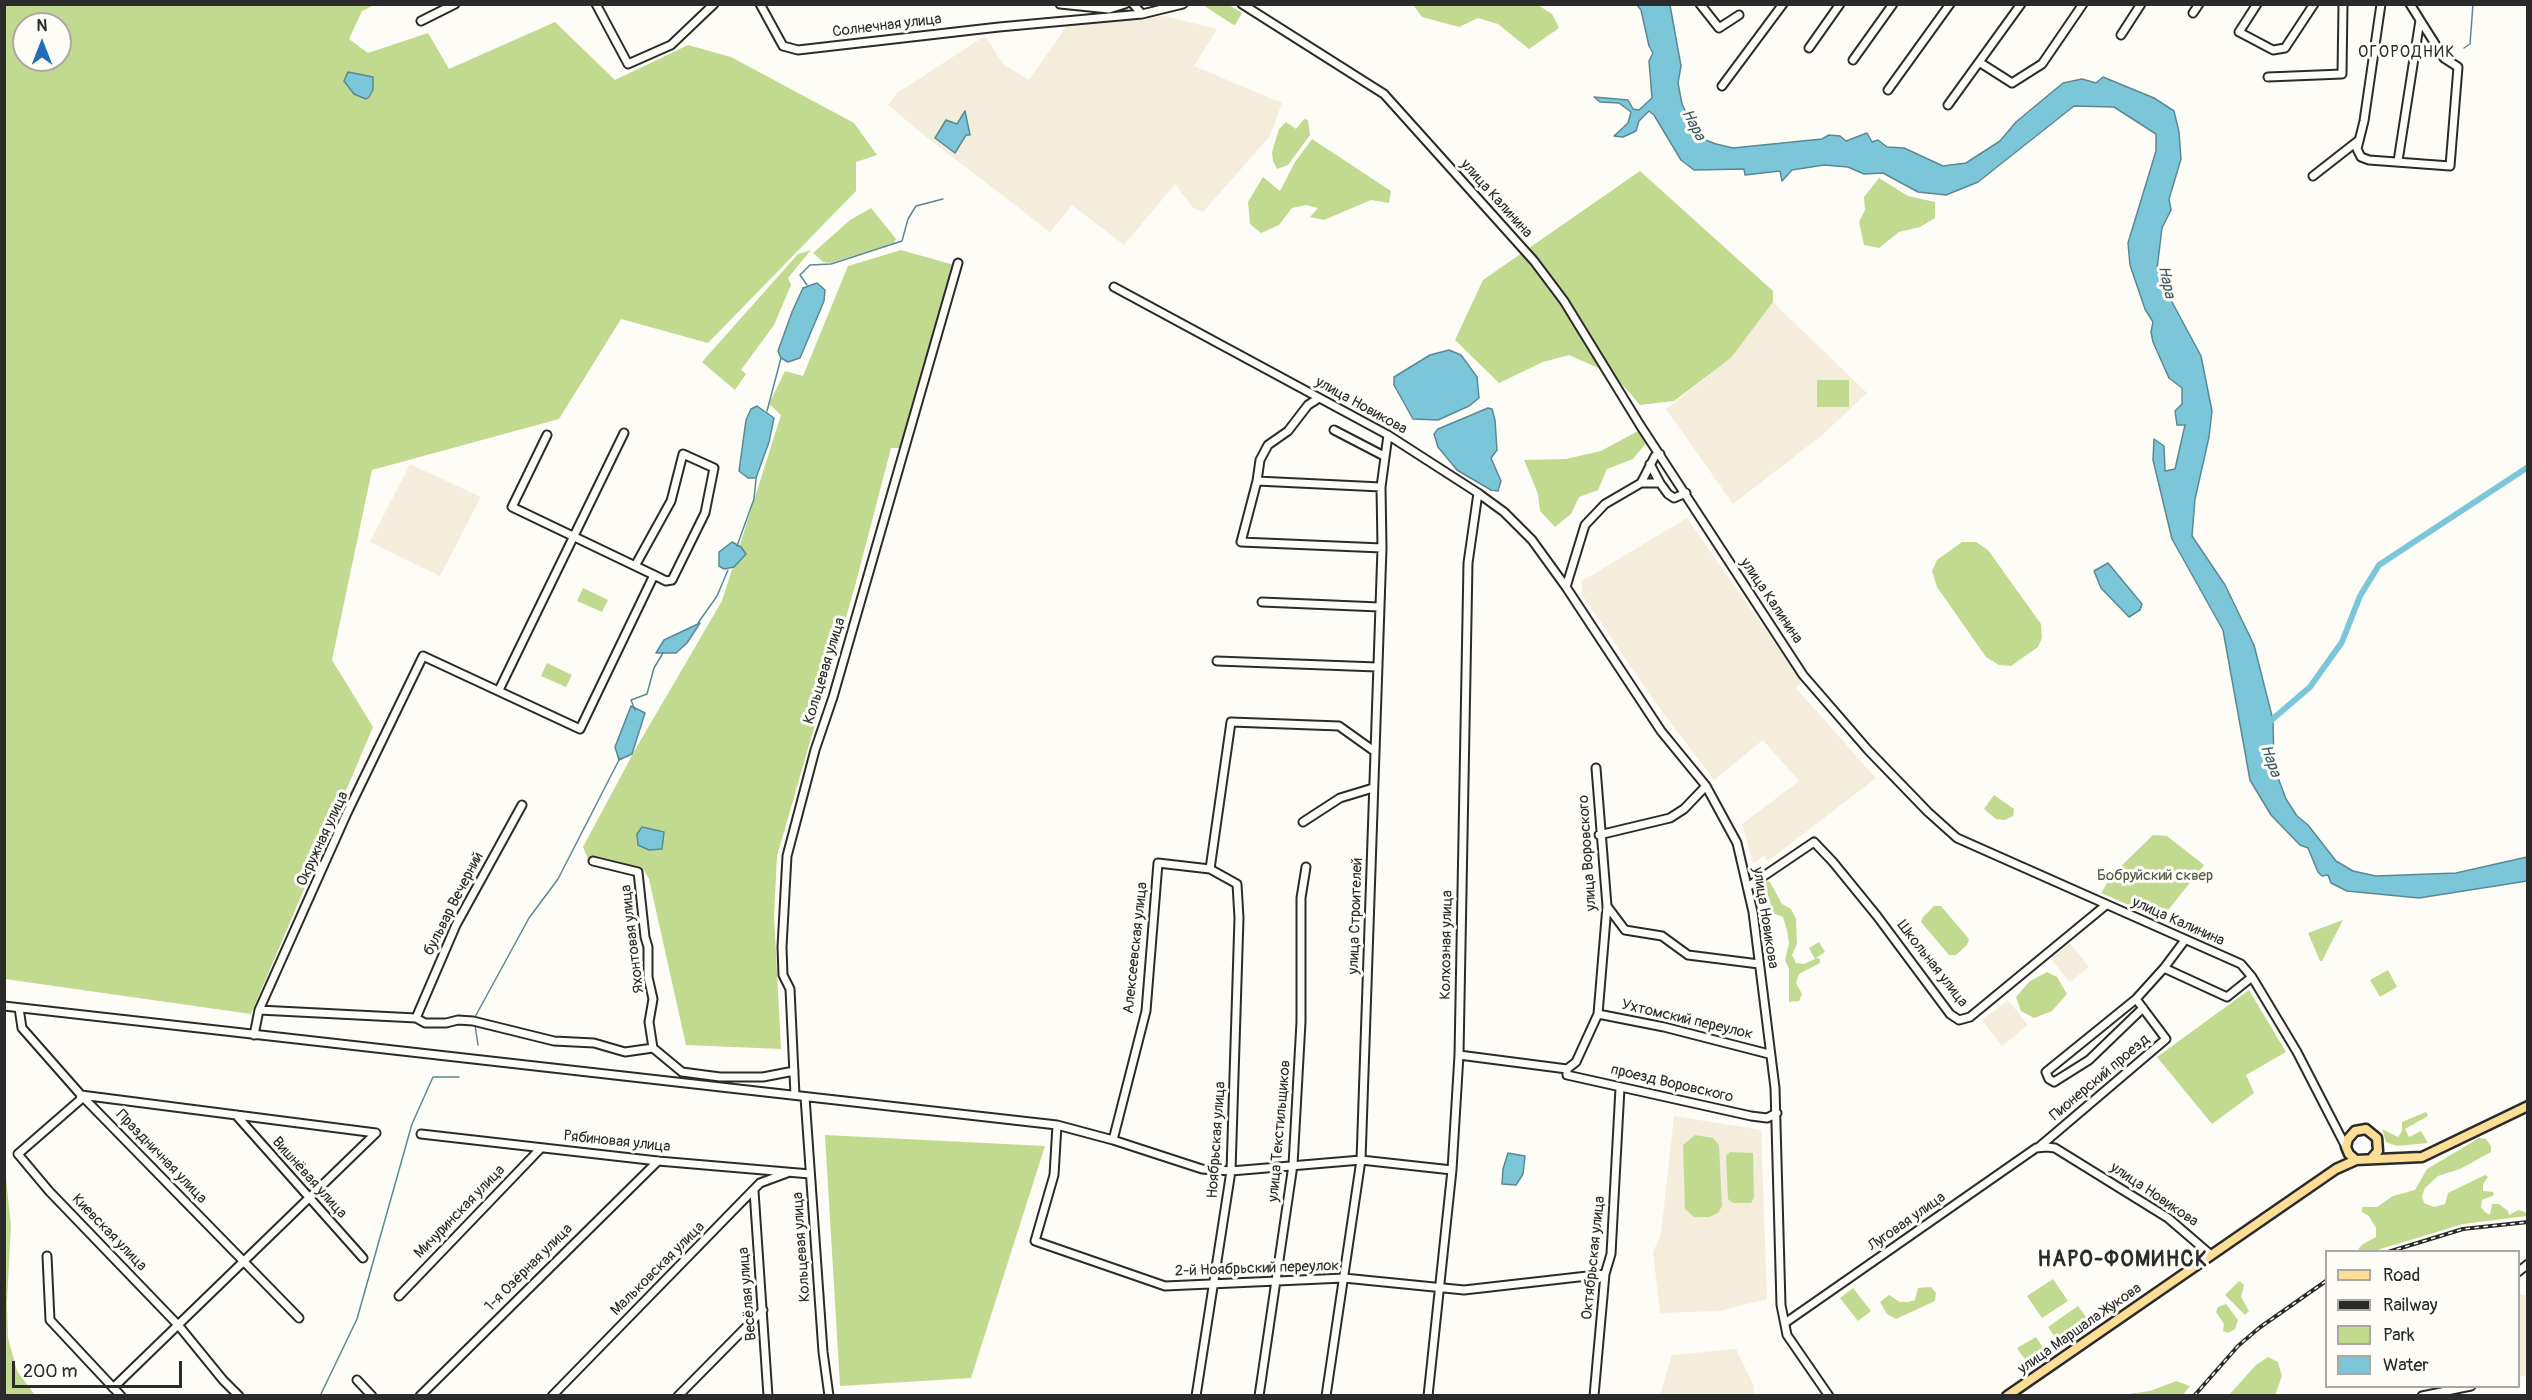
<!DOCTYPE html>
<meta charset="utf-8">
<style>
body{margin:0}
#map{position:relative;width:2532px;height:1400px;overflow:hidden;background:#fdfcf7;font-family:Pangolin,sans-serif}
canvas{display:block}
.frame{position:absolute;inset:0;border:6px solid #2b2b2b;pointer-events:none}
.legend{position:absolute;left:2325px;top:1250px;width:195px;height:138px;box-sizing:border-box;background:#fdfcf7;border:2px solid #a9a8a5;margin:0;padding:8px 10px;list-style:none;font-size:18px;color:#2b2b2b}
.legend li{display:flex;align-items:center;gap:12px;height:30px}
.legend b{width:30px;border:2px solid #a9a8a5}
.north{position:absolute;left:12px;top:12px;width:60px;height:60px;box-sizing:border-box;background:#fdfcf7;border:2px solid #a9a8a5;border-radius:50%;rotate:0deg;font-size:16px;font-weight:700;line-height:24px;text-align:center;color:#2b2b2b}
.north::after{content:'';display:block;margin:auto;width:21px;height:27px;background:#1f6fb2;clip-path:polygon(50% 0,100% 100%,50% 72%,0 100%)}
.scale{position:absolute;left:12px;top:1361px;width:170px;height:27px;box-sizing:border-box;border:3px solid #2b2b2b;border-top:0;padding-left:8px;font-size:18px;line-height:21px;white-space:nowrap;color:#2b2b2b;-webkit-text-stroke:4px #fdfcf7;paint-order:stroke}
</style>
<div id="map">
<canvas width="2532" height="1400"></canvas>
<div class="frame"></div>
<ul class="legend">
<li><b style="height:8px;background:#fdde96"></b>Road</li>
<li><b style="height:8px;background:#2b2b2b"></b>Railway</li>
<li><b style="height:16px;background:#c2da90"></b>Park</li>
<li><b style="height:16px;background:#7bc7d9"></b>Water</li>
</ul>
<div class="north">N</div>
<div class="scale">200 m</div>
</div>
<script>
const ctx = document.querySelector('canvas').getContext('2d');
ctx.lineJoin = 'round';
function fill(path, color) { ctx.fillStyle = color; ctx.fill(path, 'evenodd'); }
const poly = rows => new Path2D(rows.map(r => 'M' + r).join(''));
function strokePath(path, color, width, dash) { ctx.strokeStyle = color; ctx.lineWidth = width; ctx.lineCap = dash ? 'butt' : 'round'; ctx.setLineDash(dash || []); ctx.stroke(path); }
function label(font, color, halo, rows, align = 'center') {
  ctx.font = font + ' Pangolin,sans-serif'; ctx.lineWidth = 6; ctx.setLineDash([]); ctx.textBaseline = 'middle'; ctx.strokeStyle = halo; ctx.fillStyle = color; for (const [text, x, y, turn = 0] of rows) {
    ctx.save(); ctx.translate(x, y); ctx.rotate((+turn || 0) * Math.PI / 180); ctx.textAlign = isNaN(turn) ? turn : align; if (halo) ctx.strokeText(text, 0, 0); ctx.fillText(text, 0, 0); ctx.restore();
  }
}
fill(poly([
 [1165,16,1217,29,1194,66,1282,103,1270,136,1203,212,1193,208,1175,184,1124,245,1072,205,1050,232,920,132,888,105,897,93,985,36,1003,64,1029,80,1068,24],
 [1773,302,1867,393,1821,436,1733,504,1666,409,1731,358],
 [410,464,481,497,440,576,370,542],
 [1687,518,1802,682,1796,688,1876,778,1768,861,1764,856,1753,863,1742,824,1799,781,1763,740,1714,780,1655,702,1582,595,1582,581],
 [2070,943,2089,967,2070,982,2051,959],
 [2008,1000,2028,1025,2002,1046,1982,1020],
 [1674,1116,1761,1130,1767,1299,1719,1311,1660,1313,1653,1252,1661,1234],
 [2519,1295,2527,1295,2527,1375,2519,1377],
 [1736,1349,1753,1384,1754,1395,1660,1395,1672,1355]
]), '#f5eddb');
fill(poly([
 [5,5,374,5,362,11,349,39,368,53,428,33,449,69,555,22,615,80,688,45,731,57,854,123,877,155,856,162,856,191,708,343,621,319,559,419,372,470,332,660,373,727,251,1014,5,979],
 [24,24,60,24,60,60,24,60],
 [1203,5,1229,5,1242,13,1235,25,1232,24],
 [1409,5,1538,5,1552,14,1559,28,1529,49,1498,24,1478,18,1459,27,1422,17,1414,6],
 [1304,119,1308,120,1310,135,1288,165,1277,169,1273,161,1272,152,1279,129,1286,122,1296,129],
 [1312,139,1391,191,1389,203,1371,200,1324,220,1310,217,1318,208,1306,205,1292,208,1279,225,1261,233,1250,224,1248,202,1263,177,1280,191,1295,162],
 [1640,171,1773,291,1773,302,1731,358,1674,401,1640,405,1614,375,1569,355,1543,362,1499,383,1455,340,1483,280],
 [1879,178,1908,196,1935,202,1935,218,1920,227,1899,232,1879,248,1864,245,1859,222,1865,210,1864,197],
 [871,208,896,239,894,243,830,263,823,262,813,253,850,220],
 [811,250,788,278,791,285,774,325,741,370,746,374,735,390,702,362,798,254],
 [901,250,954,265,903,448,891,448,855,586,777,856,774,915,781,1049,686,1045,649,879,643,869,588,859,583,847,635,750,722,601,781,415,769,404,785,371,803,376,848,266],
 [1817,380,1849,380,1849,407,1817,407],
 [1638,431,1647,442,1633,459,1607,469,1598,490,1579,497,1571,514,1555,527,1540,511,1538,494,1524,460,1566,459,1601,451],
 [1962,542,1976,542,1988,550,2041,624,2042,638,2038,647,2011,666,1999,665,1986,657,1937,587,1932,571,1937,560],
 [583,588,608,600,602,612,577,601],
 [547,663,572,675,566,687,541,676],
 [1994,795,2014,809,2013,816,2005,820,1996,819,1984,809],
 [2153,835,2167,836,2204,865,2161,919,2101,893,2112,875],
 [1766,881,1770,882,1782,904,1791,909,1796,919,1797,944,1792,955,1796,963,1804,964,1815,959,1809,948,1819,942,1825,952,1816,958,1820,959,1820,963,1799,974,1796,983,1802,994,1799,1001,1789,1002,1789,969,1785,960,1789,943,1787,930,1783,917,1773,913,1765,885],
 [1934,906,1941,906,1969,939,1967,945,1956,955,1949,955,1921,922,1923,917],
 [2343,920,2322,961,2320,961,2308,933],
 [2388,970,2397,987,2380,997,2370,980],
 [2047,972,2057,977,2067,994,2052,1011,2034,1018,2021,1011,2016,997,2030,981],
 [2249,990,2286,1052,2246,1075,2254,1093,2212,1124,2157,1057],
 [2426,1112,2428,1116,2405,1129,2409,1137,2421,1131,2428,1143,2397,1146,2386,1142,2382,1129,2398,1137,2402,1131,2402,1122],
 [825,1135,1045,1146,971,1378,840,1386],
 [1695,1135,1713,1138,1719,1145,1722,1206,1718,1213,1709,1217,1694,1217,1685,1209,1683,1145],
 [2479,1138,2486,1139,2491,1146,2491,1152,2460,1169,2438,1176,2425,1188,2422,1196,2424,1203,2434,1207,2445,1204,2448,1193,2485,1175,2488,1177,2483,1184,2483,1191,2493,1192,2494,1195,2482,1200,2481,1207,2485,1212,2490,1215,2492,1204,2499,1204,2508,1211,2509,1215,2518,1210,2525,1212,2527,1216,2463,1224,2374,1251,2360,1251,2358,1249,2363,1244,2376,1237,2376,1228,2369,1216,2362,1212,2362,1207,2377,1207,2393,1196,2415,1190,2427,1169],
 [1730,1152,1753,1153,1754,1198,1751,1203,1733,1203,1728,1199,1726,1156],
 [4,1159,11,1226,7,1302,8,1338,17,1371,35,1395,5,1395],
 [2053,1279,2068,1301,2042,1318,2027,1296],
 [2239,1281,2244,1285,2241,1297,2249,1311,2245,1315,2225,1295],
 [1931,1287,1936,1293,1935,1301,1896,1319,1887,1314,1880,1302,1889,1295,1900,1302,1908,1302,1915,1300,1918,1288],
 [1853,1288,1871,1311,1858,1321,1840,1298],
 [2226,1304,2238,1320,2235,1329,2228,1333,2223,1331,2224,1324,2216,1312,2218,1307],
 [2078,1306,2089,1321,2058,1342,2048,1327],
 [2036,1337,2046,1352,2032,1362,2029,1358,2026,1361,2017,1348],
 [2268,1357,2278,1362,2282,1376,2275,1395,2229,1395,2256,1365],
 [2176,1381,2190,1386,2183,1395,2121,1395,2150,1391]
]), '#c2da90');
const water = poly([
 [1670,5,1681,66,1678,83,1682,104,1698,137,1716,144,1733,148,1822,139,1829,135,1840,136,1846,141,1867,133,1872,142,1878,140,1887,147,1904,148,1943,166,1966,163,2000,141,2016,122,2063,83,2082,79,2096,83,2103,77,2154,98,2174,111,2179,132,2181,159,2169,199,2171,210,2162,228,2157,269,2164,287,2201,356,2212,411,2209,437,2195,499,2192,536,2225,585,2254,645,2273,720,2274,767,2286,799,2297,816,2308,825,2336,861,2353,871,2376,876,2456,873,2527,857,2527,881,2419,898,2347,891,2331,883,2328,875,2322,876,2318,872,2308,848,2300,845,2271,815,2250,780,2223,630,2172,539,2153,460,2154,439,2164,446,2165,471,2175,469,2185,425,2177,425,2175,411,2182,404,2182,388,2169,378,2153,342,2151,332,2153,322,2145,309,2130,265,2128,243,2156,151,2156,134,2114,107,2074,106,1978,182,1946,195,1918,192,1883,173,1864,174,1848,167,1824,165,1792,170,1782,181,1780,171,1745,175,1744,169,1694,170,1681,160,1654,115,1649,111,1639,121,1636,131,1623,137,1614,136,1628,123,1631,112,1619,103,1600,102,1594,97,1628,100,1633,109,1639,110,1652,98,1649,61,1653,53,1649,46,1641,10,1637,5,1670,5],
 [348,72,373,77,373,90,369,97,366,99,354,94,344,81,348,72],
 [965,111,970,135,966,135,955,153,935,138,946,120,957,124,965,111],
 [817,283,825,290,824,301,800,358,788,362,781,358,778,351,792,312,803,288,817,283],
 [1449,350,1461,355,1477,377,1479,398,1469,406,1438,420,1413,419,1394,385,1394,377,1430,355,1449,350],
 [757,406,774,418,769,442,756,478,748,478,739,471,746,420,751,409,757,406],
 [1488,408,1492,409,1495,420,1497,450,1491,458,1501,481,1498,491,1491,490,1457,470,1438,447,1434,434,1438,429,1488,408],
 [732,542,741,547,746,554,734,567,724,569,719,566,719,552,732,542],
 [2108,563,2142,604,2140,610,2129,617,2101,588,2094,571,2108,563],
 [700,623,687,643,676,653,656,653,664,640,700,623],
 [631,706,645,713,632,754,619,760,615,747,631,706],
 [642,827,664,832,662,849,649,850,638,845,637,834,642,827],
 [1508,1153,1525,1156,1523,1174,1516,1185,1502,1184,1503,1169,1508,1153]
]);
fill(water, '#7bc7d9');
strokePath(water, '#5b8993', 1.5);
strokePath(poly([
 [2456,4,2462,4],
 [2464,48,2470,44,2473,4],
 [807,285,800,275,810,265,831,264,902,241,908,219,916,206,943,199],
 [767,411,781,358],
 [737,546,754,499,756,479],
 [698,623,717,596,728,570],
 [635,710,631,700,647,694,654,668,663,653],
 [475,1017,529,918,558,879,620,758],
 [475,1025,478,1045],
 [320,1396,357,1319,412,1124,433,1077,459,1077]
]), '#5b8993', 1.5);
strokePath(poly([
 [2268,723,2310,687,2342,642,2360,596,2379,565,2528,467]
]), '#7bc7d9', 6);
const minor = poly([
 [596,4,628,64,671,45,714,4],
 [760,4,783,46,798,50,999,27,1142,14,1183,4],
 [1060,4,1109,9,1125,4],
 [1133,4,1142,14],
 [1242,4,1384,94,1534,261,1564,301,1640,425,1803,675,1868,750,1928,812,1957,838,2241,964,2252,977,2297,1052,2346,1147],
 [1700,4,1719,28,1739,15],
 [2257,4,2239,32,2273,50,2285,48,2314,4],
 [2381,4,2364,121,2357,149,2361,157,2369,160,2450,166,2458,67,2444,58,2420,20],
 [2193,13,2199,4],
 [421,21,455,4],
 [2121,35,2141,4],
 [1809,48,1840,4],
 [1853,60,1893,4],
 [1979,62,2012,83,2042,64,2083,4],
 [2268,77,2342,74,2343,4],
 [1722,86,1783,4],
 [1888,90,1950,4],
 [1948,105,2021,4],
 [2398,161,2420,20,2410,4],
 [2313,176,2359,140],
 [1114,287,1388,435,1478,493,1504,512,1532,540,1566,587],
 [1319,398,1308,405,1288,431,1268,445,1260,460,1257,481,1241,542,1382,548],
 [1334,430,1384,456],
 [1650,464,1660,483],
 [1257,481,1381,487],
 [1641,483,1655,456,1660,454],
 [1686,493,1674,498,1668,494,1660,483,1641,483,1605,504,1585,525,1566,587,1661,731,1706,786,1737,843,1753,912,1775,1088,1781,1305,1787,1335,1829,1396],
 [635,566,671,501,683,454,714,468,705,513,672,580,666,581,654,575],
 [1262,602,1379,607],
 [1217,661,1377,667],
 [499,690,624,433],
 [1303,822,1340,798,1373,788],
 [1599,835,1670,818,1684,809,1706,786],
 [593,861,638,872,645,937,648,947,648,977,653,999,649,1022,653,1048],
 [1210,869,1231,722,1339,726,1374,751],
 [1749,886,1814,842,1833,862,1877,916,1950,1014,1959,1020,1970,1017,2106,905],
 [1607,906,1625,930,1662,936,1688,955,1759,964],
 [2185,940,2164,968,2227,997,2252,977],
 [2136,999,2046,1072,2049,1079,2054,1082,2089,1060,2143,1008],
 [4,1006,1057,1125,1113,1140,1202,1169,1231,1171,1361,1160,1452,1170],
 [19,1008,22,1028,81,1095,299,1318],
 [259,1010,416,1018,425,1023,446,1023,458,1020,473,1021,554,1041,594,1043,625,1052,653,1048,682,1072,720,1077,763,1077,794,1071],
 [1598,1014,1664,1027,1769,1054],
 [416,1018,456,925,522,805],
 [254,1035,259,1010,347,813,423,656,580,729,654,575,512,507,547,435],
 [1459,1055,1567,1069,1576,1062,1598,1014,1607,906,1596,768],
 [1567,1069,1567,1075,1751,1116,1767,1118,1777,1113],
 [795,1095,790,989,783,975,782,947,787,856,815,750,833,697,958,263],
 [805,1097,823,1352,829,1396],
 [236,1115,363,1258],
 [1057,1125,1054,1175,1035,1241,1165,1286,1344,1278,1464,1290,1605,1274],
 [421,1134,658,1161,810,1174],
 [1113,1140,1146,1011,1158,863,1210,869,1237,884,1239,918,1231,1171,1196,1396],
 [2039,1147,2166,1039,2136,999,2164,968],
 [754,1191,768,1396],
 [47,1256,50,1320,121,1396],
 [2518,1272,2528,1264],
 [399,1296,541,1148],
 [1785,1323,2036,1148,2047,1147,2055,1148,2168,1218,2211,1255],
 [357,1380,372,1396],
 [113,1388,376,1133],
 [239,1396,223,1380,179,1326,49,1191,18,1154,80,1100,81,1095,376,1133],
 [420,1396,658,1161],
 [552,1396,760,1183,787,1173],
 [678,1396,763,1310],
 [1259,1396,1293,1165,1301,1022,1301,898,1306,867],
 [1326,1396,1361,1160,1382,548,1381,487,1388,435],
 [1428,1396,1452,1170,1459,1055,1468,563,1478,493],
 [1594,1396,1605,1274,1611,1254,1620,1088],
 [2422,1396,2471,1386]
]);
const major = poly([
 [2371,1159,2378,1151,2377,1138,2366,1129,2355,1131,2348,1139,2346,1147,2349,1154,2356,1160,2422,1157,2528,1106],
 [2007,1396,2336,1169,2356,1160]
]);
strokePath(minor, '#2b2b2b', 11);
strokePath(major, '#2b2b2b', 13);
strokePath(minor, '#fdfcf7', 7);
strokePath(major, '#fdde96', 8);
const rail = poly([
 [2388,1252,2463,1229,2528,1222],
 [2194,1396,2238,1346,2259,1328,2326,1281]
]);
strokePath(rail, '#2b2b2b', 4);
strokePath(rail, '#fdfcf7', 1.5, [4.5]);
label('15px', '#2b2b2b', '#fdfcf7', [
 ["Солнечная улица",887,26,-7],
 ["улица Калинина",1496,199,48],
 ["улица Новикова",1361,406,29],
 ["улица Калинина",1771,601,56],
 ["Кольцевая улица",825,671,-73],
 ["Окружная улица",323,839,-65],
 ["улица Воровского",1588,853,-94],
 ["бульвар Вечерний",454,904,-63],
 ["улица Строителей",1356,916,-88],
 ["улица Новикова",1765,918,81],
 ["улица Калинина",2178,922,24],
 ["Яхонтовая улица",633,939,-97],
 ["Колхозная улица",1447,945,-89],
 ["Алексеевская улица",1136,948,-84],
 ["Школьная улица",1932,964,52],
 ["Ухтомский переулок",1687,1020,13],
 ["Пионерский проезд",2100,1078,-40],
 ["проезд Воровского",1672,1084,13],
 ["улица Текстильщиков",1280,1131,-85],
 ["Ноябрьская улица",1217,1140,-86],
 ["Рябиновая улица",617,1142,6],
 ["Праздничная улица",161,1157,46],
 ["Вишнёвая улица",309,1178,48],
 ["улица Новикова",2154,1195,34],
 ["Мичуринская улица",460,1212,-46],
 ["Луговая улица",1907,1222,-35],
 ["Киевская улица",109,1233,46],
 ["Кольцевая улица",802,1247,-94],
 ["Октябрьская улица",1594,1258,-84],
 ["1-я Озёрная улица",529,1268,-45],
 ["Мальковская улица",658,1269,-45],
 ["2-й Ноябрьский переулок",1257,1269,-2],
 ["Весёлая улица",748,1294,-95],
 ["улица Маршала Жукова",2080,1329,-35]
]);
label('15px', '#515744', '#fdfcf7', [
 ["Бобруйский сквер",2155,876]
]);
ctx.letterSpacing = '1.5px';
label('16px', '#2b2b2b', '#fdfcf7', [
 ["ОГОРОДНИК",2407,53]
]);
ctx.letterSpacing = '0px';
label('italic 16px', '#435a5f', '#fdfcf7', [
 ["Нара",1693,125,62],
 ["Нара",2166,282,78],
 ["Нара",2270,761,70]
]);
ctx.letterSpacing = '1.5px';
label('bold 21px', '#2b2b2b', '#fdfcf7', [
 ["НАРО-ФОМИНСК",2123,1261]
]);
ctx.letterSpacing = '0px';
</script>
